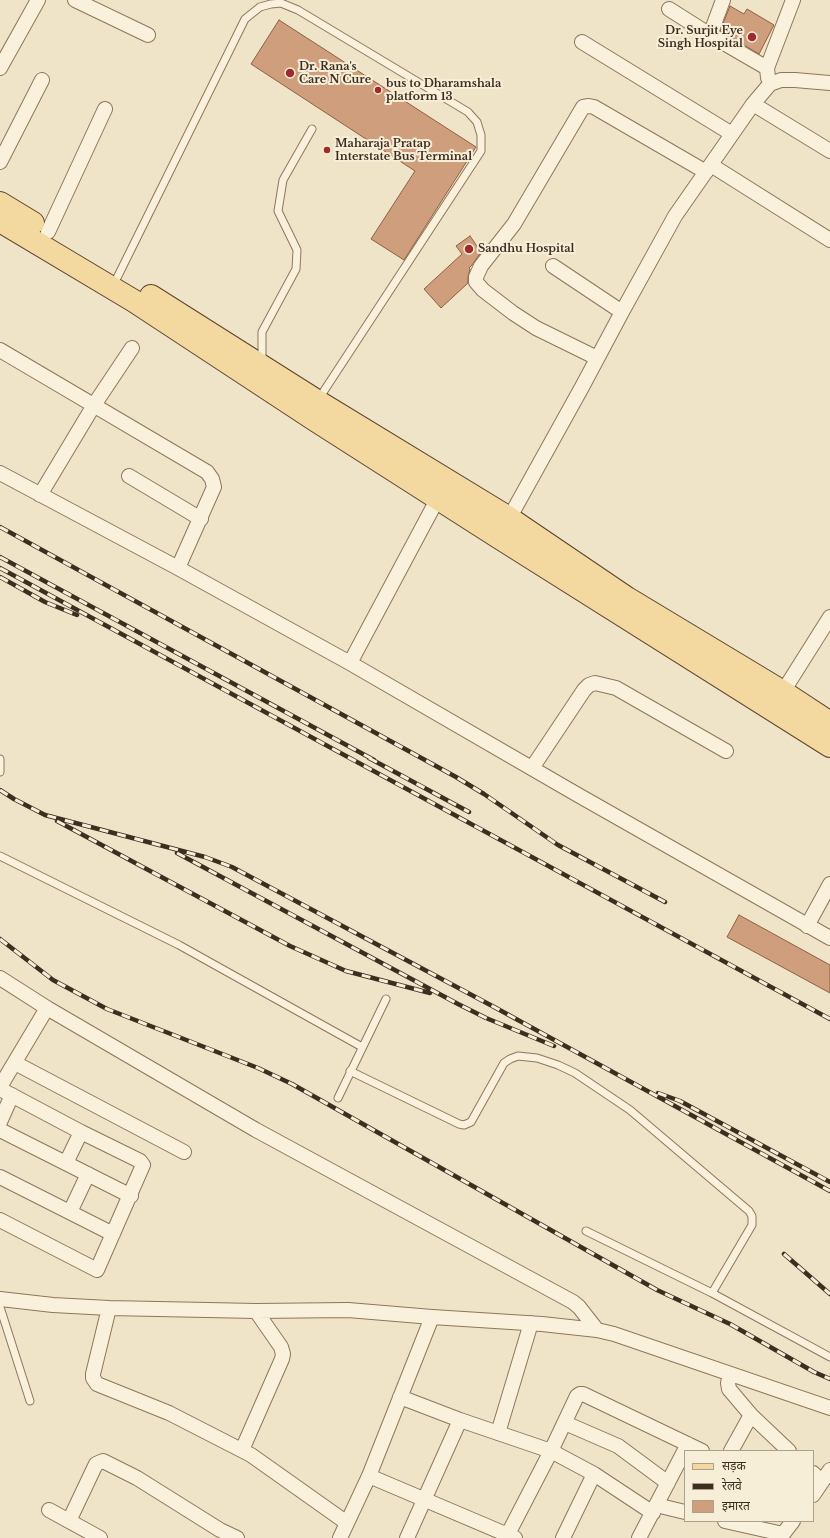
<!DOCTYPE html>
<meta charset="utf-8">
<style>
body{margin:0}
#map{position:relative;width:830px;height:1538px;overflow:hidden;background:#f0e4c8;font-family:"Libre Baskerville","Noto Sans Devanagari",serif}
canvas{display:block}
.legend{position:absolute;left:684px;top:1450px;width:130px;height:72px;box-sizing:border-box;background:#f7eed8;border:1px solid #ada18e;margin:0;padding:5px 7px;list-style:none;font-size:12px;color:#3d2e20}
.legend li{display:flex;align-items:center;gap:8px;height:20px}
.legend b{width:20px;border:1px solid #ada18e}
</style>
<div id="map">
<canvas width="830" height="1538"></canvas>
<ul class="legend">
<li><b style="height:5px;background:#f3d9a0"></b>सड़क</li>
<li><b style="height:5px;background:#3d2e20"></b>रेलवे</li>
<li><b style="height:11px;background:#cf9f7d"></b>इमारत</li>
</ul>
</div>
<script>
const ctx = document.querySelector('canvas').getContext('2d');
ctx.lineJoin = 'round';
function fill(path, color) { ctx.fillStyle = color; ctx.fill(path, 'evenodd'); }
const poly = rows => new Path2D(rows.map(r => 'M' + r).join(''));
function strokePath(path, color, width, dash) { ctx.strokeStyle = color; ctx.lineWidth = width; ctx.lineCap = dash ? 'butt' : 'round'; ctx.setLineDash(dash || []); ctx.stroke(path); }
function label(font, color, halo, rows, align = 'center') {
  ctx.font = font + ' "Libre Baskerville",serif'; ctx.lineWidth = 4; ctx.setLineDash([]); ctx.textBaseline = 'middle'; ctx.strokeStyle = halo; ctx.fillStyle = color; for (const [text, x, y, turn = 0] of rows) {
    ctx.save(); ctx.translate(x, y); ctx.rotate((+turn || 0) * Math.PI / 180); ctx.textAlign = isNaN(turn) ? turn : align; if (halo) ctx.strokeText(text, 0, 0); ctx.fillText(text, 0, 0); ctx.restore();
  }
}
const building = poly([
 [730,6,744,14,747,9,774,25,759,54,720,31,730,6],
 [279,20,476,147,404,260,371,239,415,171,251,64,279,20],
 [470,236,481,252,472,265,469,268,470,269,468,277,468,283,441,308,424,289,462,254,456,246,470,236],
 [739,915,830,965,830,993,727,937,739,915]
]);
fill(building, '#cf9f7d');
strokePath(building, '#8d5f41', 1);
const service = poly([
 [113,286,245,19,260,7,271,4,281,3,298,10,468,112,477,122,481,135,481,151,318,400],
 [262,362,262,332,296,269,297,250,278,211,283,180,312,129],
 [0,772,0,759],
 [0,856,179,945,362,1047],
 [350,1071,459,1124,464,1125,471,1122,504,1063,510,1059,518,1056,537,1058,558,1065,575,1073,630,1110,749,1211,752,1216,752,1225,712,1293],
 [338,1098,386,999],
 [586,1231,712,1293,830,1357],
 [0,1307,30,1401]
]);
const minor = poly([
 [75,0,148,35],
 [669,9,710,35,767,68],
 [710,35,723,0],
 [582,42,732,134],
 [0,68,38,0],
 [768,78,767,68,793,0],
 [753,104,830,151],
 [0,162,42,80],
 [711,165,830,240],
 [48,232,105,109],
 [553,266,622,312],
 [0,350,207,472,212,479,214,487,178,568],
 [597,358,536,328,513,313,483,290,476,282,476,277,481,266,514,224,583,107,589,106,594,107,706,172],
 [0,473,178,568,350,663,578,795,830,938],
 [129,476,201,519],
 [40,495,94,405,132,348],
 [506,524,582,387,622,312,675,216,753,104,770,84,781,80,795,80,830,83],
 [350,663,438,498],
 [779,698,830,617],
 [532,768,584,690,589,685,595,683,616,688,726,751],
 [807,926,830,884],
 [0,978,47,1008,0,1087],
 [47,1008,256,1130,573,1302,579,1307,597,1330],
 [15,1063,184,1152],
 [0,1089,81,1132,140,1161,143,1165,97,1270,0,1220],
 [0,1122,12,1095],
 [0,1130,131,1196],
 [66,1163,81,1132],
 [0,1177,113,1234],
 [70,1212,88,1174],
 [0,1299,53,1305,109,1308,256,1311,348,1310,432,1317,542,1324,597,1330,614,1334,830,1408],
 [109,1308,93,1374,93,1378,97,1384,169,1413,251,1455,347,1523],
 [730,1375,728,1383,729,1389,751,1415,789,1451],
 [400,1397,460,1420,551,1451,594,1474,653,1513],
 [565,1423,618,1446,668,1483],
 [498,1433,531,1323],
 [242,1450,282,1359,283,1354,281,1347,256,1311],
 [731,1451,751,1415],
 [813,1473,822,1482],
 [369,1476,515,1538],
 [813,1495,830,1470],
 [656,1505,685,1512],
 [49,1510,100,1538],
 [69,1521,96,1464,103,1461,137,1478,220,1530,237,1538],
 [725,1521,783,1534],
 [340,1538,369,1476,432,1317],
 [407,1538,460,1420],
 [506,1538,551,1451,577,1396,580,1394,583,1394,702,1451],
 [563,1538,594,1474],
 [639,1538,688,1444],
 [781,1538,783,1534,793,1521]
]);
const primary = poly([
 [0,203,33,223],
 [0,221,134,301,315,420,498,537,830,746],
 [151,296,317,401,509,518,627,598,783,692,830,723]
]);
strokePath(service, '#8d765c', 9);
strokePath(minor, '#8d765c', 16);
strokePath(primary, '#5b4430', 24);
strokePath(service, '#faf1dc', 7);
strokePath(minor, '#faf1dc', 14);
strokePath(primary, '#f3d9a0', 22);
const rail = poly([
 [0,527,456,777,484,794,558,845,665,902],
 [0,557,374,760],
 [0,568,830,1019],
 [0,577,45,602,77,615],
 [369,758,469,812],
 [0,790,14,799,45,815,205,857,232,867,496,1008,830,1191],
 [57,821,290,946,346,971,430,993],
 [177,853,458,1004,486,1018,554,1046],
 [0,939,53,980,107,1009,258,1068,292,1084,657,1290,730,1324,814,1372,830,1379],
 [658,1093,680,1101,830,1182],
 [784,1254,830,1294]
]);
strokePath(rail, '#3d2e20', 4.5);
strokePath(rail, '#f7eed8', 3, [9]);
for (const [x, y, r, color] of [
 [752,37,5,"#9e2a2b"],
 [290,73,5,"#9e2a2b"],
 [378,90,4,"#9e2a2b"],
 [327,150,4,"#9e2a2b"],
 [469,249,5,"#9e2a2b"]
]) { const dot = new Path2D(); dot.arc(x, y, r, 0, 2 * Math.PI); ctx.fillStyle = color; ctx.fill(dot); strokePath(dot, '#f7eed8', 1.5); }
label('bold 11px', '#3d2e20', '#f7eed8', [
 ["Dr. Surjit Eye",743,31,"right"],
 ["Singh Hospital",743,44,"right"],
 ["Dr. Rana's",299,67],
 ["Care N Cure",299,80],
 ["bus to Dharamshala",386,84],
 ["platform 13",386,97],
 ["Maharaja Pratap",335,144],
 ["Interstate Bus Terminal",335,157],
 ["Sandhu Hospital",478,249]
], 'left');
</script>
